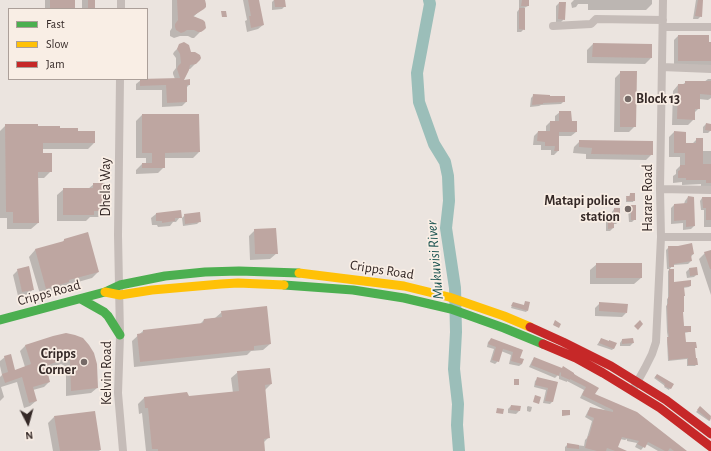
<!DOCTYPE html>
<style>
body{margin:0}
#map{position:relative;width:711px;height:451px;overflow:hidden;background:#ebe4df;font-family:"Alegreya Sans",sans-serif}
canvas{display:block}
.legend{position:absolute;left:8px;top:8px;width:140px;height:72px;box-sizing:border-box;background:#f9eee5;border:1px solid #ab9f99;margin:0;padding:5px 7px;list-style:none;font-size:12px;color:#352927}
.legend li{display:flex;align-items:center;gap:8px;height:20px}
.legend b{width:20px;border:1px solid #ab9f99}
.north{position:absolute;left:8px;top:403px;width:40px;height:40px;-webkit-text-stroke:3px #f9eee5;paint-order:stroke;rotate:174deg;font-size:11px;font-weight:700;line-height:16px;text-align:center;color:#352927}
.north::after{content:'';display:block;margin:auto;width:14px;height:18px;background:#352927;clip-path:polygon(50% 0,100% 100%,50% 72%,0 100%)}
</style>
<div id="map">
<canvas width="711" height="451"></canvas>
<ul class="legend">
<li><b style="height:5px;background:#4caf50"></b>Fast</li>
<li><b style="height:5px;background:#ffc107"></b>Slow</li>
<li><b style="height:5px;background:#c62828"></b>Jam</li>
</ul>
<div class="north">N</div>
</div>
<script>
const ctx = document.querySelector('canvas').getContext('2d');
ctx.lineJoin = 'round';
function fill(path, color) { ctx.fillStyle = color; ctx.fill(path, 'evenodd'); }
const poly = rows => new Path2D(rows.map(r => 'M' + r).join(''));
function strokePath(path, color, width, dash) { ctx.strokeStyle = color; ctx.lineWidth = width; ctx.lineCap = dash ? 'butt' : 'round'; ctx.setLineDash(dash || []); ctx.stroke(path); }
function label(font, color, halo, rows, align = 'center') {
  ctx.font = font + ' "Alegreya Sans",sans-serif'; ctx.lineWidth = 3.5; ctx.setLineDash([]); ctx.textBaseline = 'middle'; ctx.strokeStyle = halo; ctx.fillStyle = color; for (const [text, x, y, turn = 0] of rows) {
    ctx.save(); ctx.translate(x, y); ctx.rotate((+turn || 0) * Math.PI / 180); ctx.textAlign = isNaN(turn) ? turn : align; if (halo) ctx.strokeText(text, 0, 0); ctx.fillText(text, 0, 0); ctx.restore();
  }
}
fill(poly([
 [45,0,74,0,74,9,45,9],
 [82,0,94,0,94,9,82,9],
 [172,0,205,0,203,8,193,17,204,28,194,38,192,38,188,36,180,36,174,38,170,36,170,31,172,28],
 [243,0,258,0,263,25,258,29,247,32,245,21,247,20],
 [274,0,284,0,285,6,282,9,272,10,272,2],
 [519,0,528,0,528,6,524,8,524,29,521,32,517,32,517,12,520,8,519,8],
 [574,0,652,0,652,4,646,10,588,10,588,4,578,4,576,7,572,8,571,3],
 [696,0,702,0,701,16,698,19,693,19],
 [559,3,564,19,561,22,556,22,556,6],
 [678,36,708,43,711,43,711,65,674,65,674,40],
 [182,44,190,53,199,60,190,69,188,69,182,81,189,85,186,88,186,102,182,106,162,107,162,90,136,90,136,84,141,80,175,79,173,74,173,72,176,68,176,58,173,54,174,52],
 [593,44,651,58,645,64,587,63,587,50],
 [621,72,635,126,629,132,614,132,615,78],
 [708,79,711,79,711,98,708,100,699,99,699,108,694,113,694,119,688,125,672,125,673,91,678,85,682,85,686,82,704,82],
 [534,95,564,101,561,104,541,105,539,106,530,107,531,98],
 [560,112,571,122,576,132,571,136,558,136,558,151,554,155,551,155,551,150,541,150,541,145,533,145,534,136,538,132,546,132,546,126,550,122,555,122,555,116],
 [142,115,198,115,199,152,193,158,164,158,164,167,158,173,136,174,136,170,142,164,146,164,146,158,136,158,136,121],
 [706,124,711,125,711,130,708,133,703,133,703,127],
 [6,125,59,129,77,132,94,143,88,149,42,149,42,154,51,171,44,178,37,178,38,223,31,229,7,229,7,218,0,218,0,131],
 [674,132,685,144,692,144,697,139,702,151,711,151,711,188,701,188,701,184,682,185,682,182,673,183,673,176,676,174,676,170,680,166,680,157,669,157,669,137],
 [580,141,652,154,646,160,586,159,586,154,573,153,574,147],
 [94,184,104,211,98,217,90,217,86,221,57,221,57,195,64,189,88,189],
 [630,194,634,200,633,202,626,202,626,198,627,197,629,197],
 [688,197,694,226,691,229,683,230,683,223,671,224,671,208,674,205,684,204,685,201],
 [702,198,711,198,711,227,704,227,704,210,701,210,700,201],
 [631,206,635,219,632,222,629,222,628,209],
 [614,209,619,221,616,224,613,224,613,228,610,231,606,231,606,220,608,217,612,217,612,212],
 [156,214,180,217,176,222,173,222,170,226,158,227,157,225,152,225,151,218],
 [185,215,200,221,197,224,183,226,182,218],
 [255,230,277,253,270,259,250,260,249,236],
 [64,240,98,272,92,278,64,286,62,288,40,294,29,257,35,250,62,243],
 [669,247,693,254,691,257,691,261,688,264,673,265,669,270,673,283,690,286,689,287,683,288,684,296,683,297,682,313,684,328,690,331,689,332,684,333,685,343,694,349,697,364,695,366,687,366,687,359,668,361,667,340,668,338,667,332,666,306,667,305,667,299,668,298,668,271,670,269,667,269,666,250],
 [711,251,711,295,699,259,705,253],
 [597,264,641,278,634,284,590,284,590,270],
 [696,268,697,274,694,277,687,278,686,272,689,269],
 [18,270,33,289,29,294,18,296,13,275],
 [513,303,524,306,525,303,527,311,526,312,511,308],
 [600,303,626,313,622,317,595,316,595,308],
 [222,312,270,344,263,350,251,351,247,355,134,367,132,341,143,331,199,325,204,320,215,318],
 [54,337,97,388,91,393,66,396,66,369,65,366,61,364,46,369,49,382,44,387,33,390,36,401,30,406,24,408,17,382,1,387,4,397,0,401,0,377,2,375,0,366,0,361,5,357,14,371,25,367,20,351,25,346],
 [491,339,522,350,519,358,522,364,519,366,509,364,511,355,501,351,498,361,495,364,490,362,494,349,487,347,488,342],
 [601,339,614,348,612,350,597,345],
 [622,340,633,343,630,346,620,346,620,343],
 [534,358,573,373,594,394,686,451,658,451,646,444,641,450,635,447,637,443,627,441,627,439,625,440,620,439,617,447,621,451,565,451,565,447,568,444,584,446,585,440,587,438,592,421,585,417,588,411,590,408,605,410,580,398,584,390,567,381,567,382,559,379,559,374,555,378,529,367,532,361],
 [238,372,271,384,264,391,269,437,263,443,264,451,146,451,142,413,139,414,138,404,144,398,189,398,233,393,231,378],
 [657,375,670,388,669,390,664,387,665,386,654,378],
 [538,378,556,382,552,402,550,404,543,403,546,390,534,387,535,381],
 [511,406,520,407,519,411,516,414,508,413,508,409],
 [528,406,532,407,531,411,530,412,527,411,527,407],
 [700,408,711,418,709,421,696,412],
 [54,417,100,450,99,451,53,451,48,423]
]), '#0003');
strokePath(poly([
 [429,0,430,4,417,73,419,102,434,144,445,162,448,176,449,201,446,228,455,288,456,332,454,369,458,404,457,425,459,451]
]), '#9bbeb9', 12);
fill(poly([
 [50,0,75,0,75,9,50,9],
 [88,0,95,0,95,9,88,9],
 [177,0,205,0,206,4,206,7,204,9,193,16,203,20,205,22,206,28,204,30,201,32,198,32,194,30,187,30,184,32,181,33,176,30,175,27,175,24,178,20],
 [248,0,259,0,264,25,251,28,249,16,251,16],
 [274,0,285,0,286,7,275,7],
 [522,0,529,0,529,6,521,6],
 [698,0,703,0,702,17,695,16],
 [559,2,566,2,565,20,558,19],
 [519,8,525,8,525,30,519,29],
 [221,11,226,11,227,17,222,17],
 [678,35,709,35,709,42,711,42,711,61,678,61],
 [184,42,189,45,191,52,195,52,200,55,201,58,200,60,196,64,190,65,189,70,184,80,190,79,190,85,187,85,187,102,167,103,166,85,140,86,140,79,180,78,177,69,178,66,181,63,180,54,177,49,179,44],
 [593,43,652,44,652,58,592,57],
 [620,71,637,71,636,127,620,127],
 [685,81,711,81,711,95,700,94,700,109,695,109,695,120,677,119,678,84,685,84],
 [533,94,550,95,550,96,565,96,565,102,543,103,543,104,532,105],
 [559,111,571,111,572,121,577,121,577,132,559,132,559,151,554,151,555,146,545,146,545,142,537,141,538,131,550,131,550,121,559,121],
 [142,114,199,114,200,152,165,153,165,168,142,168,142,163,152,163,152,153,142,153],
 [706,123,711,124,711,131,705,130],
 [5,124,38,124,38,126,60,126,60,128,78,128,78,131,95,131,95,143,43,143,43,153,52,153,52,172,38,172,39,223,13,223,13,212,6,212],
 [674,131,686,132,686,143,696,143,696,138,703,138,703,164,711,164,711,183,706,183,706,180,686,180,686,178,678,178,678,171,680,170,680,165,685,165,685,153,674,153],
 [579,140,653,141,653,155,591,154,592,148,579,147],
 [93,183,105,183,105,211,94,211,94,215,63,215,63,188,93,188],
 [630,193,635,193,635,201,627,201,626,196,630,196],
 [688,196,694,197,695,226,686,227,686,220,674,221,674,204,687,203],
 [702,197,711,197,711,220,706,220,706,208,703,208],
 [631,205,636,205,636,220,631,220],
 [614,208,620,208,620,221,614,222,614,228,608,229,608,216,614,216],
 [181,210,182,218,175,218,175,221,162,223,162,221,156,221,156,213],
 [200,212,201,222,185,224,184,214],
 [276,228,278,254,255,254,254,229],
 [88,232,99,272,69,280,69,282,46,289,35,249,64,241,64,239],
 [692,243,694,254,691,255,692,261,674,264,674,267,669,267,668,246,678,246],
 [711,250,711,269,710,269,704,252],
 [596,263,642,263,642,278,596,278],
 [29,266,34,290,22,292,17,269],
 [697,267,698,275,690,276,689,268],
 [669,269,674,269,674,282,691,280,691,286,684,287,685,296,684,296,684,312,683,312,684,326,691,326,691,332,685,332,686,342,696,342,697,348,695,348,696,358,697,358,698,365,688,365,688,358,669,360,667,337,669,337,668,330,667,304,668,304,668,297,669,297],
 [525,301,530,302,528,311,511,306,513,302,524,305],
 [599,302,628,304,627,313,599,311],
 [267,306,271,344,254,346,254,350,140,362,137,334,143,333,143,330,203,323,204,319,222,317,221,311],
 [555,320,561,324,559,328,553,325],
 [640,320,643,324,638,330,634,326],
 [66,333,75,335,83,338,89,345,94,353,97,364,98,388,71,391,70,361,67,359,64,359,46,366,50,382,33,387,37,401,29,403,22,377,5,383,2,374,8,372,4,356,11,354,15,370,31,364,25,345,53,336],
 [491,338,523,350,520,358,524,359,522,364,511,361,513,352,503,349,499,362,492,360,496,347,488,344],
 [601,338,609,341,609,340,617,343,614,349,599,343],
 [633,338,634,343,622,344,622,339],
 [534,357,562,368,563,366,574,373,574,374,579,377,592,384,599,388,595,394,637,412,687,451,674,451,670,448,668,451,665,451,648,442,645,448,637,444,639,441,622,437,618,447,627,451,615,451,607,448,606,451,597,451,585,448,588,436,589,436,594,418,587,415,590,407,613,412,613,410,582,395,586,387,570,379,570,380,561,376,561,373,560,372,559,376,531,365],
 [270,368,272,384,265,385,270,438,264,439,265,451,158,451,158,449,152,449,148,408,145,408,144,397,187,392,189,396,239,391,237,371],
 [657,374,674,384,671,389,664,386,665,384,655,377],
 [537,377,558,382,553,402,545,401,548,388,535,385],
 [514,379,519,379,519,385,514,385],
 [535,395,541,397,539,404,533,402],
 [511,405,521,406,520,411,510,410],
 [700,406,711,416,710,421,697,410],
 [497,408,504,409,503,414,496,413],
 [562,410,570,410,570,415,562,416],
 [95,411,101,450,60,451,54,416],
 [567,443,579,445,579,449,567,448]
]), '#bea6a1');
strokePath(poly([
 [121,9,121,0],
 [553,26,591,24,596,19,663,20],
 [663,27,711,27],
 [662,67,711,69],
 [120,79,118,235,120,335,118,393,123,451],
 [660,189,711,190],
 [661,237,711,237],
 [635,386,645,368,652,354,656,342,661,237,660,189,663,0]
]), '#c5bcb8', 8);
strokePath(poly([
 [284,285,353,290,404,298,451,309,504,328,543,344],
 [81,299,104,312,108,316,120,335],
 [0,320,105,292,120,285,165,276,205,272,239,271,299,273]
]), '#4caf50', 9);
strokePath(poly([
 [299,273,404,286,449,297,504,316,530,327],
 [105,292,120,295,152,290,221,284,238,283,284,285]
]), '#ffc107', 9);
strokePath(poly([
 [530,327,563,342,611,366,666,400,711,434],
 [543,344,576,358,603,373,660,408,711,447]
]), '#c62828', 9);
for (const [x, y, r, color] of [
 [628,99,4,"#756a67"],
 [628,209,4,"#756a67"],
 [84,362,4,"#756a67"]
]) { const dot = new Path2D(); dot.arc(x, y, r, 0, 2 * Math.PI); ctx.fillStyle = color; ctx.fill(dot); strokePath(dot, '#f9eee5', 1.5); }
label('bold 14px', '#352927', '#f9eee5', [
 ["Block 13",636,99,"left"],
 ["Matapi police",620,201],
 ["station",620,217],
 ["Cripps",76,354],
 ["Corner",76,370]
], 'right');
label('14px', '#352927', '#f9eee5', [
 ["Dhela Way",106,187,-90],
 ["Harare Road",648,198,-90],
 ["Cripps Road",382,270,9],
 ["Cripps Road",49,293,-15],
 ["Kelvin Road",107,373,-90]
]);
label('italic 15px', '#1d5552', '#f9eee5', [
 ["Mukuvisi River",435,260,-95]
]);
</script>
